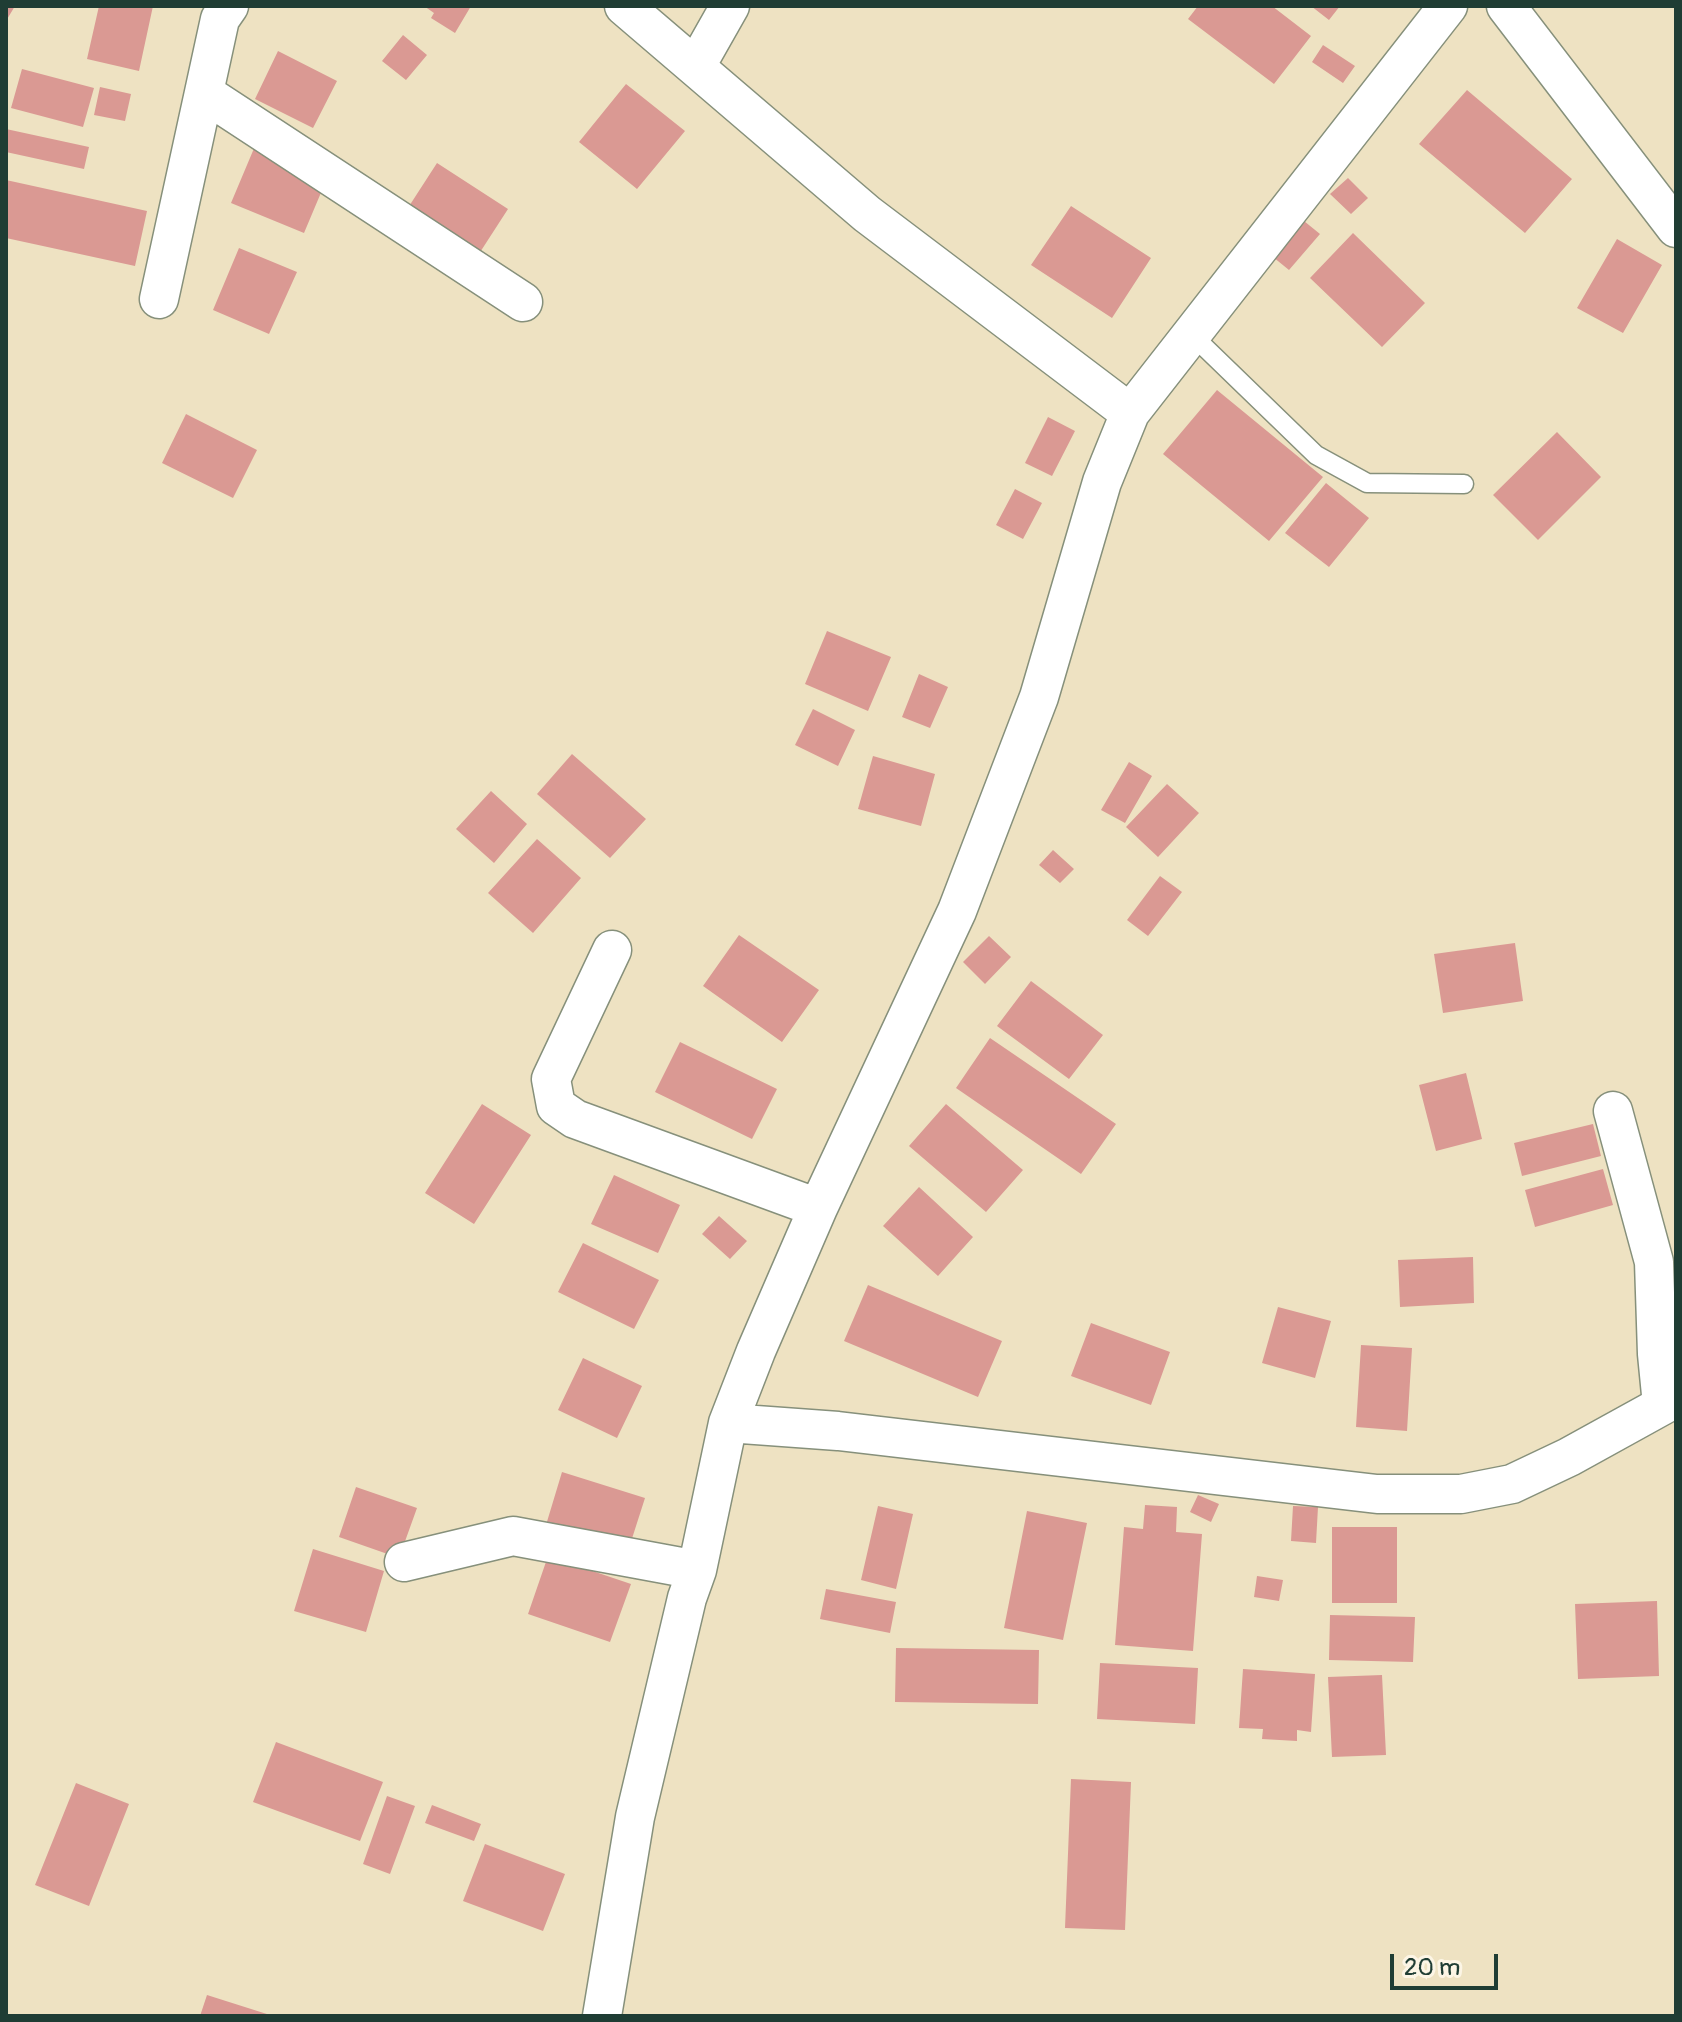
<!DOCTYPE html>
<style>
body{margin:0}
#map{position:relative;width:1682px;height:2022px;overflow:hidden;background:#eee2c2;font-family:Pangolin,sans-serif}
canvas{display:block}
.frame{position:absolute;inset:0;border:8px solid #1f3d34;pointer-events:none}
.scale{position:absolute;left:1390px;top:1954px;width:108px;height:36px;box-sizing:border-box;border:4px solid #1f3d34;border-top:0;padding-left:10px;font-size:24px;line-height:28px;white-space:nowrap;color:#1f3d34;-webkit-text-stroke:6px #fcf5e5;paint-order:stroke}
</style>
<div id="map">
<canvas width="1682" height="2022"></canvas>
<div class="frame"></div>
<div class="scale">20 m</div>
</div>
<script>
const ctx = document.querySelector('canvas').getContext('2d');
ctx.lineJoin = 'round';
function fill(path, color) { ctx.fillStyle = color; ctx.fill(path, 'evenodd'); }
const poly = rows => new Path2D(rows.map(r => 'M' + r).join(''));
function strokePath(path, color, width, dash) { ctx.strokeStyle = color; ctx.lineWidth = width; ctx.lineCap = dash ? 'butt' : 'round'; ctx.setLineDash(dash || []); ctx.stroke(path); }
fill(poly([
 [6,6,15,6,6,21],
 [99,6,153,6,139,71,87,59],
 [424,6,471,6,455,33,431,18,434,13],
 [1198,6,1272,6,1311,36,1274,84,1188,19],
 [1311,6,1340,6,1329,20],
 [403,35,427,55,406,80,382,61],
 [1323,45,1355,66,1343,83,1312,62],
 [278,51,337,81,313,128,255,99],
 [22,69,94,88,83,127,11,108],
 [626,84,685,131,637,189,579,142],
 [100,87,131,94,125,121,94,115],
 [1467,90,1572,179,1525,233,1419,144],
 [6,129,89,147,84,169,6,152],
 [255,146,328,176,304,233,231,203],
 [437,163,508,209,475,260,404,214],
 [1348,178,1368,198,1351,214,1330,194],
 [6,180,147,211,135,266,6,238],
 [1071,206,1151,258,1112,318,1031,265],
 [1304,221,1320,234,1289,270,1273,257],
 [1353,233,1425,303,1382,347,1310,278],
 [1617,239,1662,265,1623,333,1577,308],
 [239,248,297,272,269,334,213,310],
 [1217,390,1323,477,1269,541,1163,454],
 [186,414,257,450,233,498,162,463],
 [1048,417,1075,431,1052,476,1025,463],
 [1557,432,1601,477,1538,540,1493,495],
 [1326,483,1369,518,1329,567,1285,533],
 [1015,489,1042,503,1023,539,996,525],
 [827,631,891,657,868,711,805,684],
 [919,674,948,687,930,728,902,717],
 [813,709,855,730,838,766,795,745],
 [572,754,646,819,610,858,537,794],
 [873,756,935,774,921,826,858,809],
 [1129,762,1152,776,1125,823,1101,810],
 [1167,784,1199,813,1158,857,1126,827],
 [491,791,527,824,494,863,456,829],
 [537,839,581,878,533,933,488,893],
 [1053,850,1074,869,1060,883,1039,865],
 [1160,876,1182,892,1148,936,1127,920],
 [739,935,819,990,782,1042,703,986],
 [989,936,1011,957,985,984,963,962],
 [1515,943,1523,1001,1443,1013,1434,954],
 [1031,981,1103,1035,1069,1079,997,1026],
 [990,1038,1116,1124,1081,1174,956,1088],
 [680,1042,777,1089,752,1139,655,1092],
 [1466,1073,1482,1139,1436,1151,1419,1085],
 [482,1104,531,1135,474,1224,425,1193],
 [946,1104,1023,1170,986,1212,909,1146],
 [1593,1124,1601,1156,1522,1176,1514,1143],
 [1603,1169,1613,1205,1535,1227,1525,1190],
 [614,1175,680,1205,658,1253,591,1224],
 [919,1187,973,1237,938,1276,883,1226],
 [719,1216,747,1241,730,1259,702,1234],
 [583,1243,659,1280,634,1329,558,1292],
 [1473,1257,1474,1303,1400,1307,1398,1260],
 [868,1285,1002,1341,978,1397,844,1341],
 [1278,1307,1331,1321,1315,1378,1262,1363],
 [1091,1323,1170,1352,1151,1405,1071,1376],
 [1361,1345,1412,1348,1407,1431,1356,1427],
 [583,1358,642,1386,617,1438,558,1410],
 [562,1472,645,1498,628,1551,546,1525],
 [356,1487,417,1508,399,1558,339,1537],
 [1198,1495,1219,1504,1211,1522,1190,1512],
 [1145,1505,1177,1507,1176,1532,1202,1534,1193,1651,1115,1645,1124,1527,1143,1529],
 [878,1506,913,1514,896,1589,861,1580],
 [1293,1506,1318,1507,1316,1543,1291,1541],
 [1027,1511,1087,1523,1063,1640,1004,1628],
 [1332,1527,1397,1527,1397,1603,1332,1603],
 [313,1549,384,1571,366,1632,294,1611],
 [548,1556,631,1584,610,1642,528,1614],
 [1257,1576,1283,1580,1279,1601,1254,1597],
 [826,1589,896,1602,890,1633,820,1619],
 [1657,1601,1659,1676,1578,1679,1575,1604],
 [1330,1615,1415,1617,1413,1662,1329,1660],
 [896,1648,1039,1650,1038,1704,895,1702],
 [1100,1663,1198,1668,1195,1724,1097,1719],
 [1243,1669,1315,1674,1311,1732,1297,1730,1297,1741,1262,1739,1263,1729,1239,1728],
 [1382,1675,1386,1755,1332,1757,1328,1677],
 [276,1742,383,1782,360,1841,253,1802],
 [1071,1779,1131,1782,1125,1930,1065,1928],
 [76,1783,129,1804,89,1906,35,1885],
 [387,1796,415,1806,390,1874,363,1864],
 [432,1805,481,1824,474,1841,425,1823],
 [485,1844,565,1874,543,1931,463,1901],
 [207,1995,270,2015,270,2016,200,2016]
]), '#da9993');
const lane = poly([
 [1190,333,1316,455,1367,483,1464,484]
]);
const street = poly([
 [624,6,867,214,1130,413],
 [1506,6,1676,228],
 [696,66,730,6],
 [204,93,523,302],
 [159,299,220,19,229,6],
 [612,950,551,1079,556,1106,575,1119,818,1208],
 [1613,1111,1654,1262,1657,1354,1662,1405],
 [728,1423,838,1431,1377,1494,1461,1494,1512,1484,1569,1457,1676,1398],
 [404,1562,513,1536,697,1570],
 [602,2016,635,1817,687,1598,697,1570,728,1423,756,1351,818,1208,957,911,1039,697,1102,482,1130,413,1448,6]
]);
strokePath(lane, '#86907b', 21);
strokePath(street, '#86907b', 41);
strokePath(lane, '#fff', 18);
strokePath(street, '#fff', 38);
</script>
